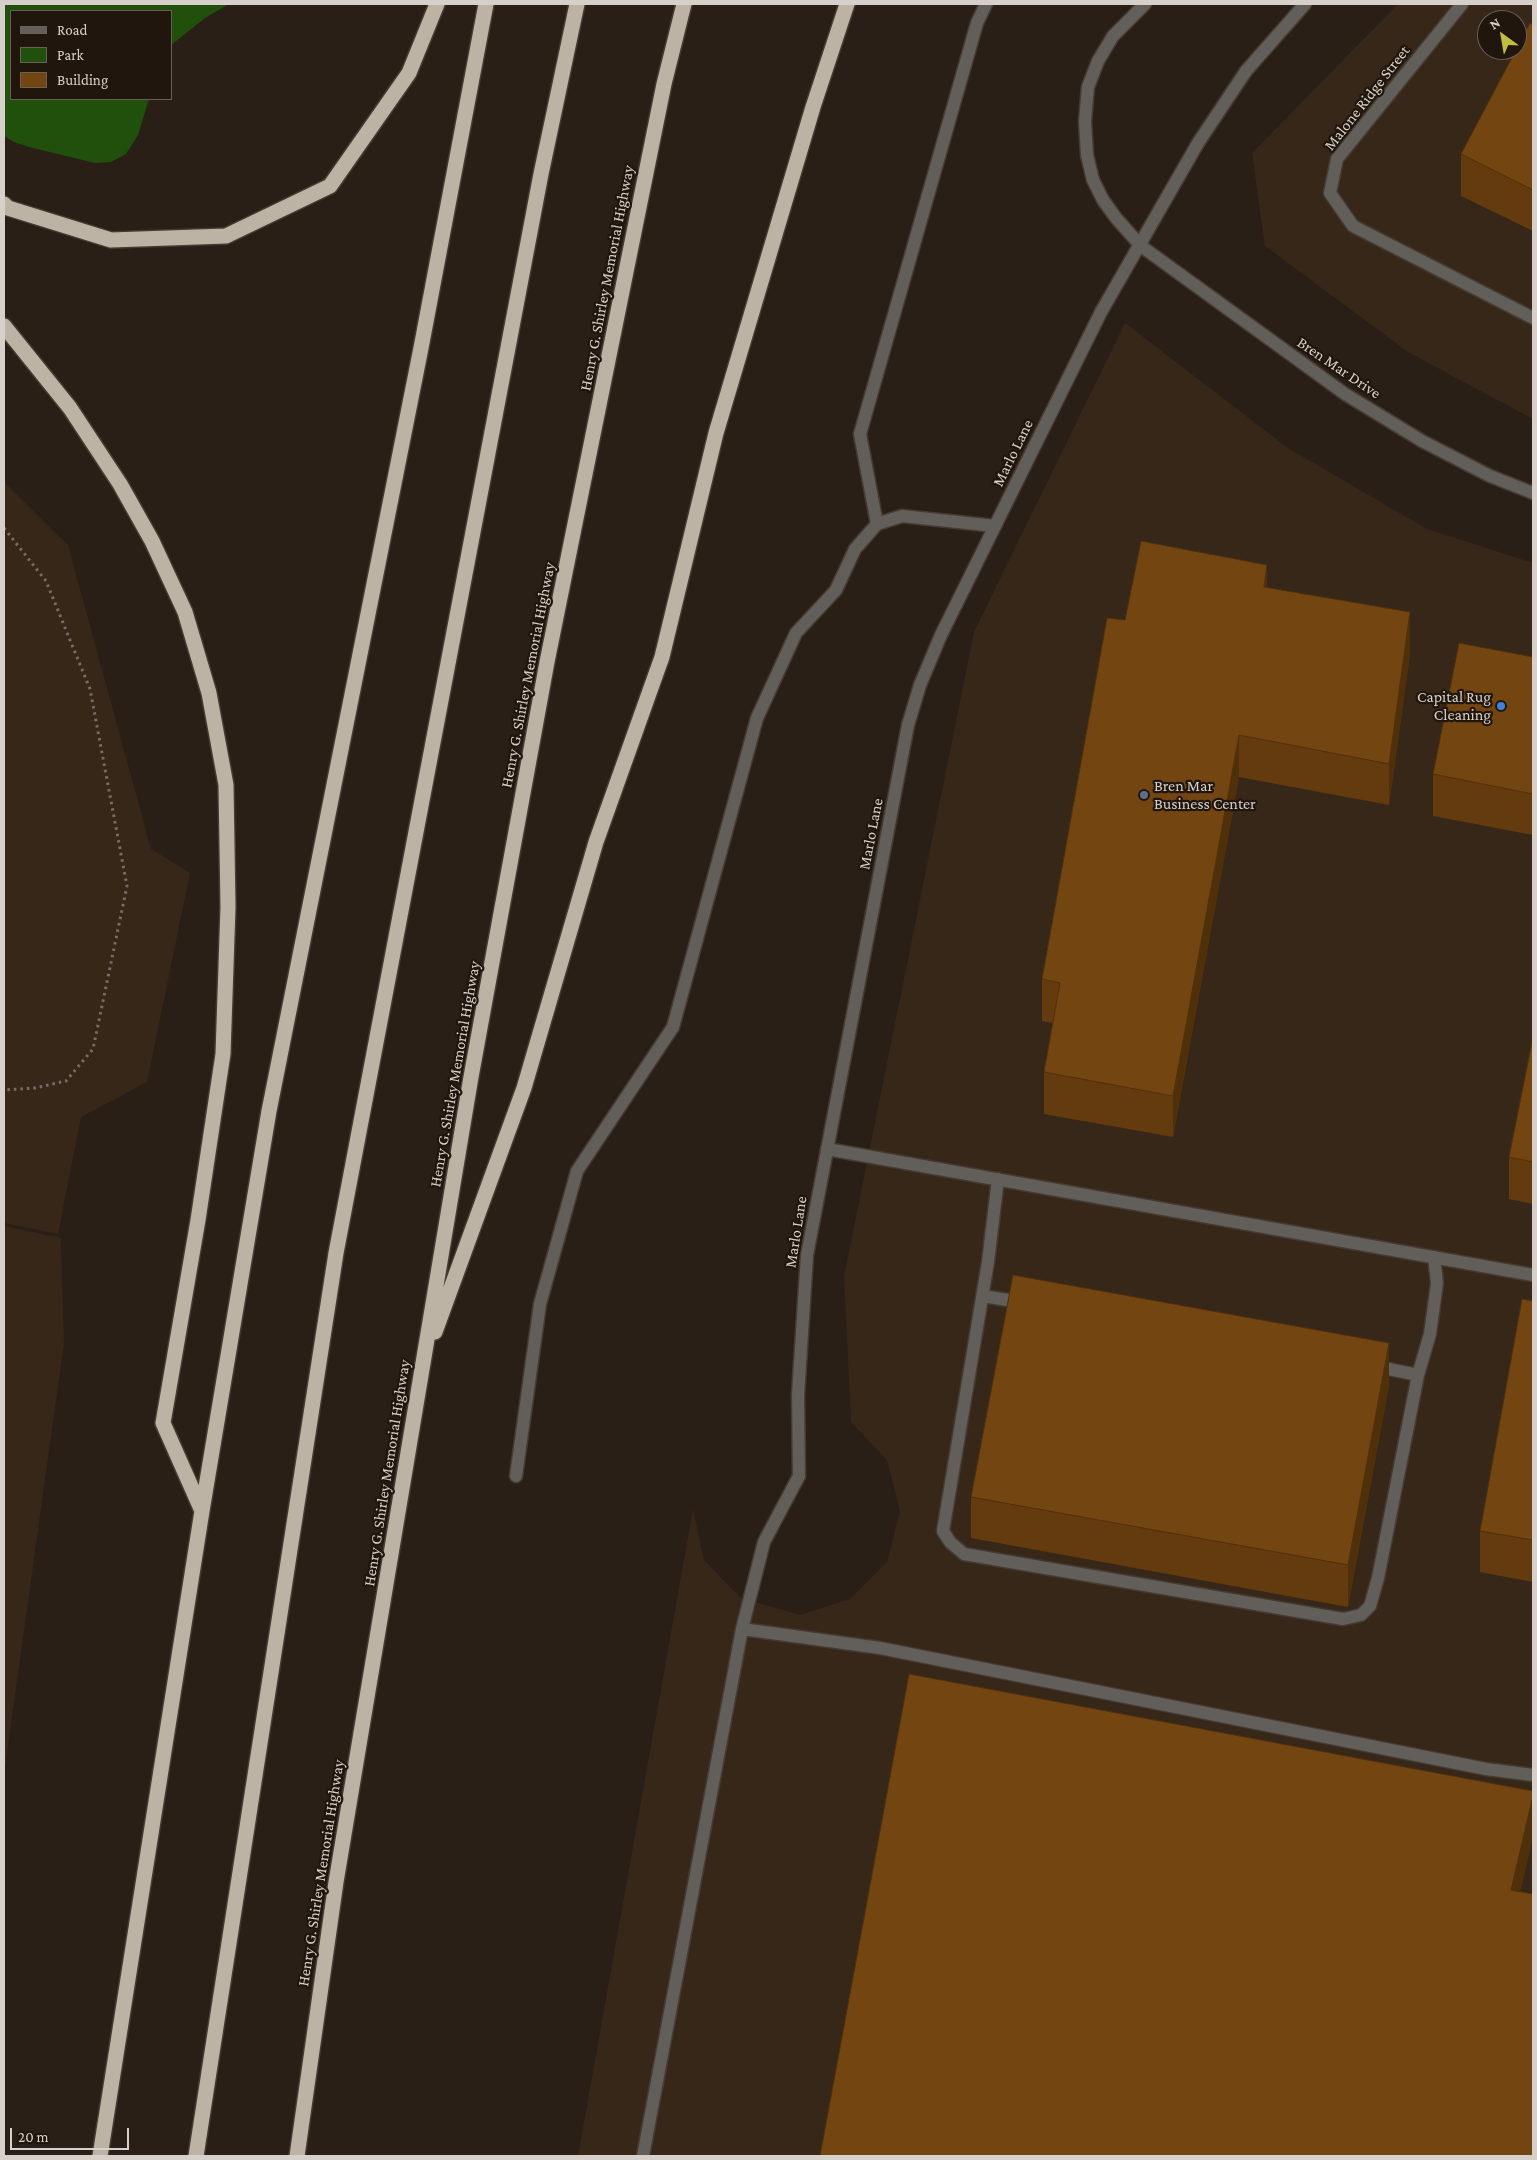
<!DOCTYPE html>
<style>
body{margin:0}
#map{position:relative;width:1537px;height:2160px;overflow:hidden;background:#2a1f16;font-family:"Crimson Pro",serif}
canvas{display:block}
.frame{position:absolute;inset:0;border:5px solid #d7d0ca;pointer-events:none}
.legend{position:absolute;left:10px;top:10px;width:162px;height:90px;box-sizing:border-box;background:#20160d;border:1px solid #696059;margin:0;padding:6px 9px;list-style:none;font-size:15px;color:#d7d0ca}
.legend li{display:flex;align-items:center;gap:10px;height:25px}
.legend b{width:25px;border:1px solid #696059}
.north{position:absolute;left:1477px;top:10px;width:50px;height:50px;box-sizing:border-box;background:#20160d;border:1px solid #696059;border-radius:50%;rotate:328deg;font-size:14px;font-weight:700;line-height:20px;text-align:center;color:#d7d0ca}
.north::after{content:'';display:block;margin:auto;width:18px;height:22px;background:#c0be40;clip-path:polygon(50% 0,100% 100%,50% 72%,0 100%)}
.scale{position:absolute;left:10px;top:2128px;width:119px;height:22px;box-sizing:border-box;border:2px solid #d7d0ca;border-top:0;padding-left:6px;font-size:15px;line-height:18px;white-space:nowrap;color:#d7d0ca;-webkit-text-stroke:4px #20160d;paint-order:stroke}
</style>
<div id="map">
<canvas width="1537" height="2160"></canvas>
<div class="frame"></div>
<ul class="legend">
<li><b style="height:6px;background:#625e59"></b>Road</li>
<li><b style="height:14px;background:#21500c"></b>Park</li>
<li><b style="height:14px;background:#734510"></b>Building</li>
</ul>
<div class="north">N</div>
<div class="scale">20 m</div>
</div>
<script>
const ctx = document.querySelector('canvas').getContext('2d');
ctx.lineJoin = 'round';
function fill(path, color) { ctx.fillStyle = color; ctx.fill(path, 'evenodd'); }
const poly = rows => new Path2D(rows.map(r => 'M' + r).join(''));
function strokePath(path, color, width, dash) { ctx.strokeStyle = color; ctx.lineWidth = width; ctx.lineCap = dash ? 'butt' : 'round'; ctx.setLineDash(dash || []); ctx.stroke(path); }
function label(font, color, halo, rows, align = 'center') {
  ctx.font = font + ' "Crimson Pro",serif'; ctx.lineWidth = 4.5; ctx.setLineDash([]); ctx.textBaseline = 'middle'; ctx.strokeStyle = halo; ctx.fillStyle = color; for (const [text, x, y, turn = 0] of rows) {
    ctx.save(); ctx.translate(x, y); ctx.rotate((+turn || 0) * Math.PI / 180); ctx.textAlign = isNaN(turn) ? turn : align; if (halo) ctx.strokeText(text, 0, 0); ctx.fillText(text, 0, 0); ctx.restore();
  }
}
fill(poly([
 [1398,4,1533,4,1533,419,1408,352,1265,246,1252,153],
 [1487,20,1517,20,1517,50,1487,50],
 [1125,323,1288,448,1427,529,1533,563,1533,2156,578,2156,693,1509,704,1560,741,1598,800,1615,850,1599,887,1562,900,1511,887,1460,851,1422,844,1276,974,632],
 [4,482,68,545,151,849,190,873,147,1082,81,1117,58,1234,4,1223],
 [4,1226,61,1238,64,1343,4,1774]
]), '#362719');
fill(poly([
 [4,4,229,4,205,18,171,45,171,11,11,11,11,99,149,99,138,135,126,154,111,162,95,163,29,147,14,142,4,136]
]), '#21500c');
const lane = poly([
 [877,524,860,434,977,23,986,4],
 [827,1149,1533,1275],
 [998,1179,988,1262,943,1531,950,1542,964,1554,1343,1619,1361,1615,1370,1606,1378,1578,1418,1375,1430,1334,1437,1283,1434,1257],
 [983,1296,1025,1303],
 [1374,1366,1418,1375],
 [516,1476,540,1304,577,1171,673,1027,757,718,796,633,836,590,855,549,877,524,902,516,995,526],
 [742,1629,764,1542,799,1476],
 [643,2156,742,1629,880,1648,1486,1769,1533,1775]
]);
const street = poly([
 [1145,4,1113,36,1098,61,1088,87,1085,121,1087,155,1093,180,1103,200,1116,218,1141,246,1345,394,1422,441,1490,476,1533,493],
 [1462,4,1337,159,1330,193,1353,226,1533,318],
 [799,1476,798,1395,807,1255,908,725,920,685,941,635,1101,312,1198,143,1246,71,1305,4]
]);
const highway = poly([
 [4,204,8,208,111,240,226,236,330,186,409,73,437,4],
 [4,326,70,408,120,484,152,541,185,612,209,693,226,785,228,907,223,1054,198,1220,163,1423,202,1511],
 [435,1332,524,1088,596,842,662,657,716,433,813,107,847,4],
 [100,2156,202,1511,269,1111,421,348,486,4],
 [196,2156,336,1253,541,174,577,4],
 [297,2156,336,1882,471,1077,547,662,664,84,684,4]
]);
strokePath(lane, '#463b33', 15);
strokePath(street, '#463b33', 15);
strokePath(highway, '#463b33', 18);
strokePath(poly([
 [4,528,46,581,90,689,127,886,93,1049,66,1081,35,1088,4,1090]
]), '#776d66', 3, [2.5, 4]);
strokePath(lane, '#625e59', 12);
strokePath(street, '#625e59', 12);
strokePath(highway, '#bdb3a5', 15);
fill(poly([
 [1533,25,1533,231,1461,196,1461,154],
 [1267,587,1410,654,1389,805,1239,777,1173,1137,1044,1114,1044,1072,1053,1023,1042,1021,1042,979,1125,620],
 [1533,657,1533,835,1433,816,1433,774],
 [1533,1037,1533,1204,1509,1199,1509,1157],
 [1533,1301,1533,1582,1480,1572,1480,1531],
 [1389,1385,1348,1607,971,1538,971,1497]
]), '#633b0e');
fill(poly([
 [1267,565,1267,607,1264,587],
 [1410,612,1410,654,1389,805,1389,764],
 [1239,735,1239,777,1173,1137,1173,1096],
 [1389,1343,1389,1385,1348,1607,1348,1565],
 [1533,1796,1533,1838,1511,1931,1511,1890]
]), '#50300b');
const building = poly([
 [1530,23,1533,25,1533,190,1461,154,1516,50,1517,50,1517,48,1530,23],
 [1141,541,1267,565,1264,587,1410,612,1389,764,1239,735,1173,1096,1044,1072,1060,983,1042,979,1107,618,1125,620,1141,541],
 [1459,643,1533,657,1533,794,1433,774,1459,643],
 [1533,1037,1533,1162,1509,1157,1533,1037],
 [1013,1275,1389,1343,1348,1565,971,1497,1013,1275],
 [1522,1299,1533,1301,1533,1540,1480,1531,1522,1299],
 [909,1674,1533,1791,1533,1796,1511,1890,1533,1894,1533,2156,820,2156,909,1674]
]);
fill(building, '#734510');
strokePath(building, '#50300b', 1);
for (const [x, y, r, color] of [
 [1501,706,5,"#3f7fe0"],
 [1144,795,5,"#5c6f8a"]
]) { const dot = new Path2D(); dot.arc(x, y, r, 0, 2 * Math.PI); ctx.fillStyle = color; ctx.fill(dot); strokePath(dot, '#20160d', 2); }
label('16px', '#d7d0ca', '#20160d', [
 ["Malone Ridge Street",1367,98,-52],
 ["Henry G. Shirley Memorial Highway",607,278,-79],
 ["Bren Mar Drive",1339,368,34],
 ["Marlo Lane",1013,453,-64],
 ["Henry G. Shirley Memorial Highway",528,675,-79],
 ["Marlo Lane",871,834,-79],
 ["Henry G. Shirley Memorial Highway",455,1074,-80],
 ["Marlo Lane",796,1232,-81],
 ["Henry G. Shirley Memorial Highway",387,1473,-81],
 ["Henry G. Shirley Memorial Highway",321,1873,-81]
]);
label('16px', '#d7d0ca', '#20160d', [
 ["Capital Rug",1491,697],
 ["Cleaning",1491,715],
 ["Bren Mar",1154,786,"left"],
 ["Business Center",1154,804,"left"]
], 'right');
</script>
